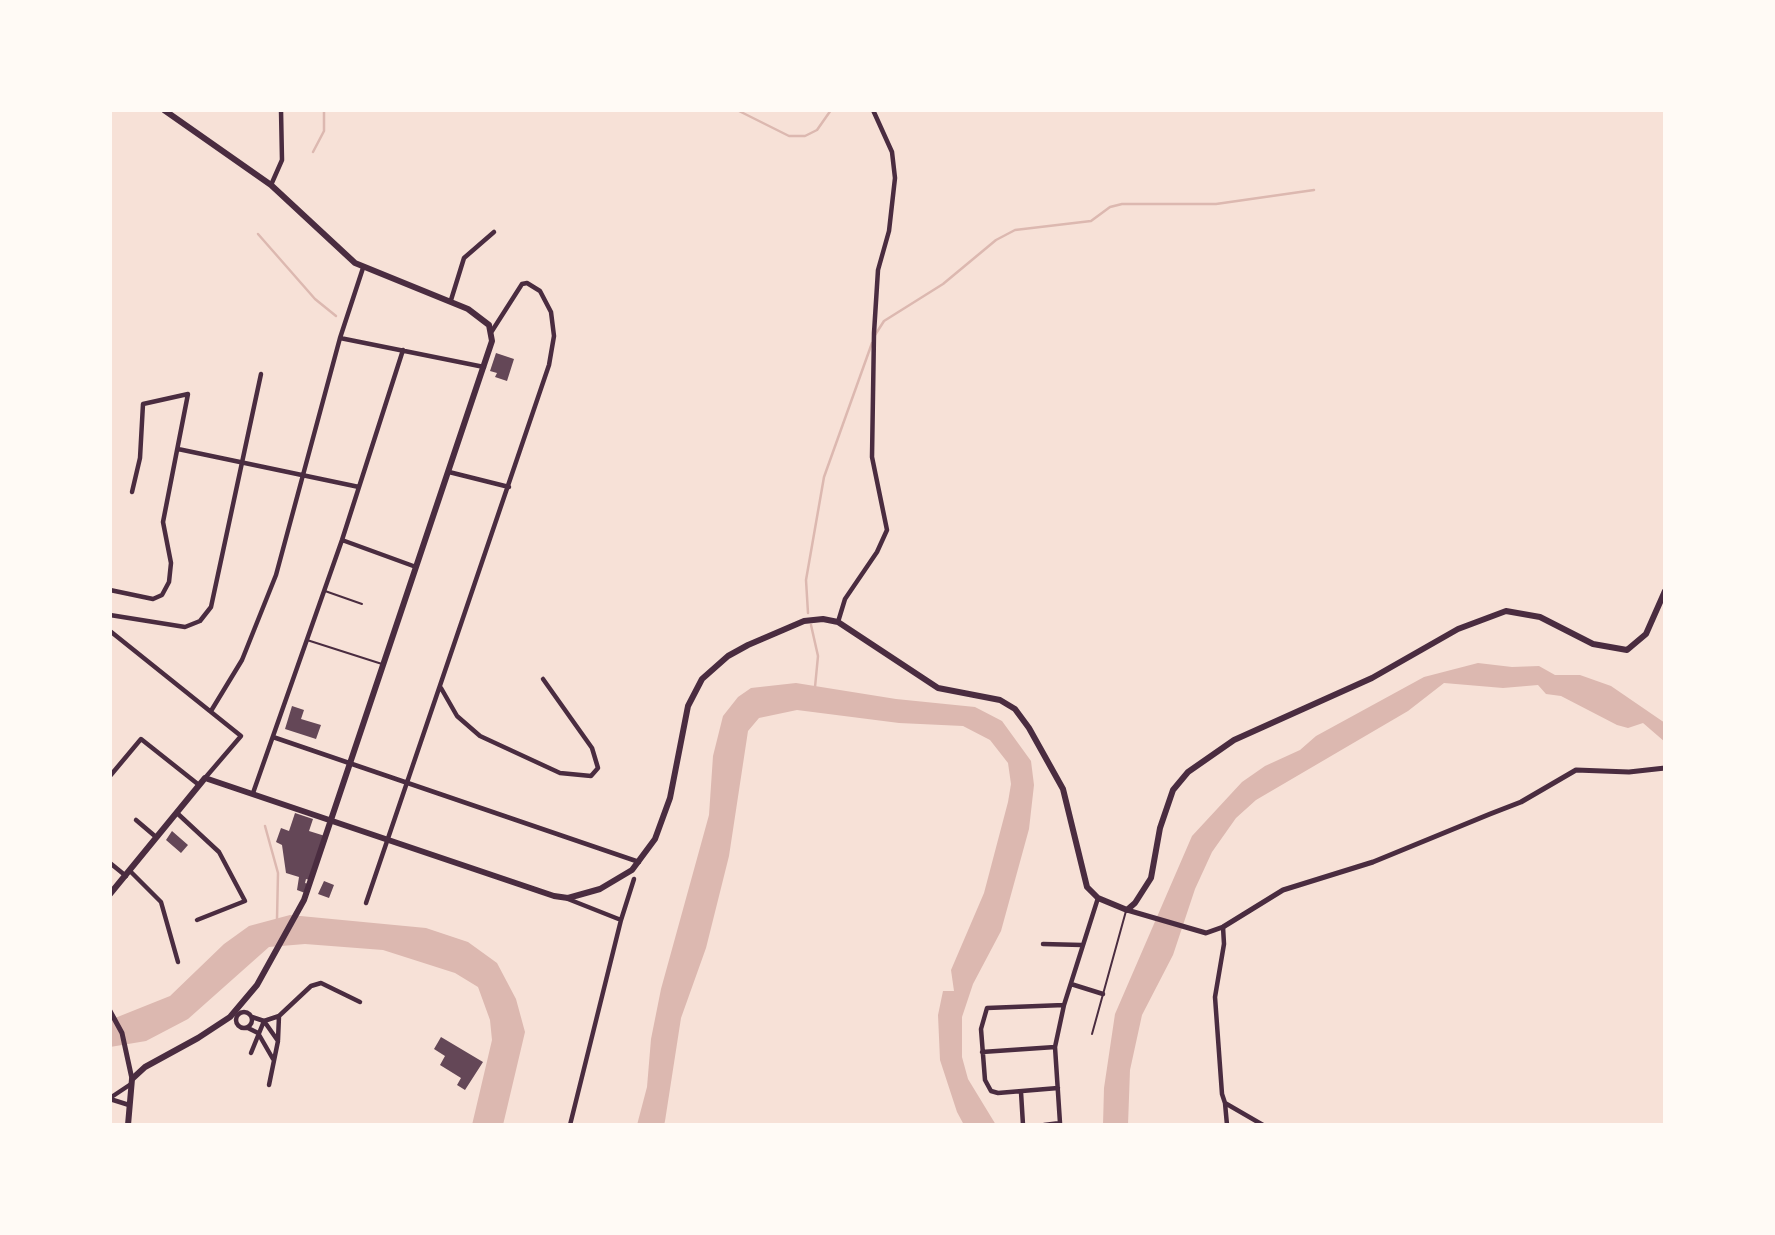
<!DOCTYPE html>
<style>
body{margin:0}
#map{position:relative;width:1775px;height:1235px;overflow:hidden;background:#f7e1d7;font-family:"Fira Sans Condensed",sans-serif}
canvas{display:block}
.frame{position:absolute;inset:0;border:112px solid #fffaf5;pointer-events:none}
</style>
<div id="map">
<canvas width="1775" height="1235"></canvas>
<div class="frame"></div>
</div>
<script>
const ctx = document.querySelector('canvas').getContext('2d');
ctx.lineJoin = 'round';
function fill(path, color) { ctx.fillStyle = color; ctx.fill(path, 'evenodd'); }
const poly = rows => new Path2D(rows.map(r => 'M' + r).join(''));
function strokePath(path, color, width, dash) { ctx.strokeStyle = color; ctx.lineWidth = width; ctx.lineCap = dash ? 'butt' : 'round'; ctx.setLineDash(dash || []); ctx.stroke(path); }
fill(poly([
 [1478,663,1512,667,1539,666,1555,675,1580,675,1611,686,1665,723,1665,742,1643,723,1628,728,1617,725,1561,696,1546,694,1538,685,1503,688,1444,683,1408,711,1256,800,1236,818,1212,852,1195,889,1173,955,1142,1015,1130,1070,1128,1125,1103,1125,1104,1088,1115,1014,1192,836,1242,782,1265,766,1300,750,1316,736,1424,677],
 [796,683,896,699,975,707,1002,721,1031,761,1034,785,1029,829,1001,931,973,984,962,1017,962,1057,968,1079,996,1125,964,1125,957,1112,940,1060,938,1015,943,991,954,991,951,970,984,893,1008,802,1011,784,1008,763,990,740,963,726,899,723,797,710,759,718,748,731,729,856,706,948,681,1018,665,1121,664,1125,637,1125,647,1087,651,1039,661,989,709,815,713,756,723,716,738,697,751,688],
 [290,915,426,928,468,942,497,963,516,999,525,1032,503,1125,472,1125,492,1040,490,1020,478,987,455,973,383,950,305,944,269,947,188,1019,146,1041,110,1047,110,1020,170,996,224,944,249,926]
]), '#dcb8b0');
strokePath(poly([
 [737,110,789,136,805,136,817,130,831,110],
 [313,152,324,131,324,110],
 [258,234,315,299,336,316],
 [875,335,884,321,943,284,996,240,1015,230,1091,221,1110,207,1122,204,1216,204,1314,190],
 [808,613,806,580,824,477,872,343],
 [811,625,818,656,815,687],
 [265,826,278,873,277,919]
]), '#dcb8b0', 2.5);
fill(poly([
 [496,353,514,359,507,381,495,377,497,373,490,371],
 [292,706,304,710,301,719,321,725,316,739,285,729],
 [295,813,313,819,309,831,325,836,310,880,306,879,305,883,308,884,305,893,297,890,299,877,286,873,282,845,276,842,281,828,289,831],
 [172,831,188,845,181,853,166,840],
 [324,881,334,885,329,898,318,894],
 [441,1037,483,1062,465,1090,457,1085,461,1078,440,1065,445,1056,434,1049]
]), '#644757');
strokePath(poly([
 [325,591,362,604],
 [307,640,382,664],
 [1092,1034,1126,911]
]), '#4a2c40', 2);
strokePath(poly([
 [271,185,282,160,281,110],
 [451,300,464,258,494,232],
 [340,338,484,367],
 [178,449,359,487],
 [449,472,509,487],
 [342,540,416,567],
 [110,590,153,599,162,595,169,582,171,563,163,522,188,394,143,404,140,458,132,492],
 [110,615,185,627,200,621,211,607,261,374],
 [838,622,845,599,877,552,887,530,872,457,874,333,878,270,889,231,895,178,892,152,873,110],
 [110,631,241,736,205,778],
 [441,688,457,716,480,736,560,773,591,776,598,768,592,748,543,679],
 [211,711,242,660,276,575,340,338,363,268],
 [273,737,639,862],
 [110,776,141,739,199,785],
 [253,793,342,540,403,350],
 [177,813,219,852,245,901,197,920],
 [136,820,156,837],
 [110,863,126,876],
 [130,871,161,902,178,962],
 [568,899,621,920],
 [366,903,549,365,554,336,551,312,540,291,527,283,522,284,492,331],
 [1223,927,1224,944,1215,997,1222,1094,1225,1103,1263,1125],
 [1043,944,1082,945],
 [1071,984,1103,994],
 '236 1020a8 8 0 1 1 16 0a8 8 0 1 1-16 0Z',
 [252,1017,264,1021,279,1016,311,986,321,983,360,1002],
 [248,1028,258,1033,273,1059],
 [278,1040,279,1016],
 [982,1052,1055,1047],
 [251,1053,264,1021,278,1041,269,1085],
 [1058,1088,998,1093,991,1091,985,1080,981,1029,987,1008,1064,1005],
 [1021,1092,1023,1125],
 [110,1098,131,1084],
 [110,1099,129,1105],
 [1225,1103,1227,1125],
 [570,1125,621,920,634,879],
 [1044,1125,1060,1123,1055,1047,1064,1005,1098,898]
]), '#4a2c40', 4.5);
strokePath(poly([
 [1127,910,1206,933,1223,927,1283,890,1373,862,1490,814,1521,802,1576,770,1629,772,1665,768],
 [110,1011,122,1033,132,1079]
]), '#4a2c40', 5);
strokePath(poly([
 [110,894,205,778,554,896,568,898,600,889,632,870,655,839,670,798,688,706,702,679,728,656,748,645,804,621,823,619,838,622,938,688,1000,700,1015,709,1029,728,1063,789,1087,887,1098,898,1127,910,1135,903,1151,878,1160,828,1173,790,1188,772,1234,740,1372,678,1458,629,1506,611,1540,617,1593,644,1627,650,1646,634,1665,591],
 [128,1125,132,1079,145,1067,198,1038,230,1017,257,985,304,900,492,341,489,325,468,309,355,263,271,185,164,110]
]), '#4a2c40', 6);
</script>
